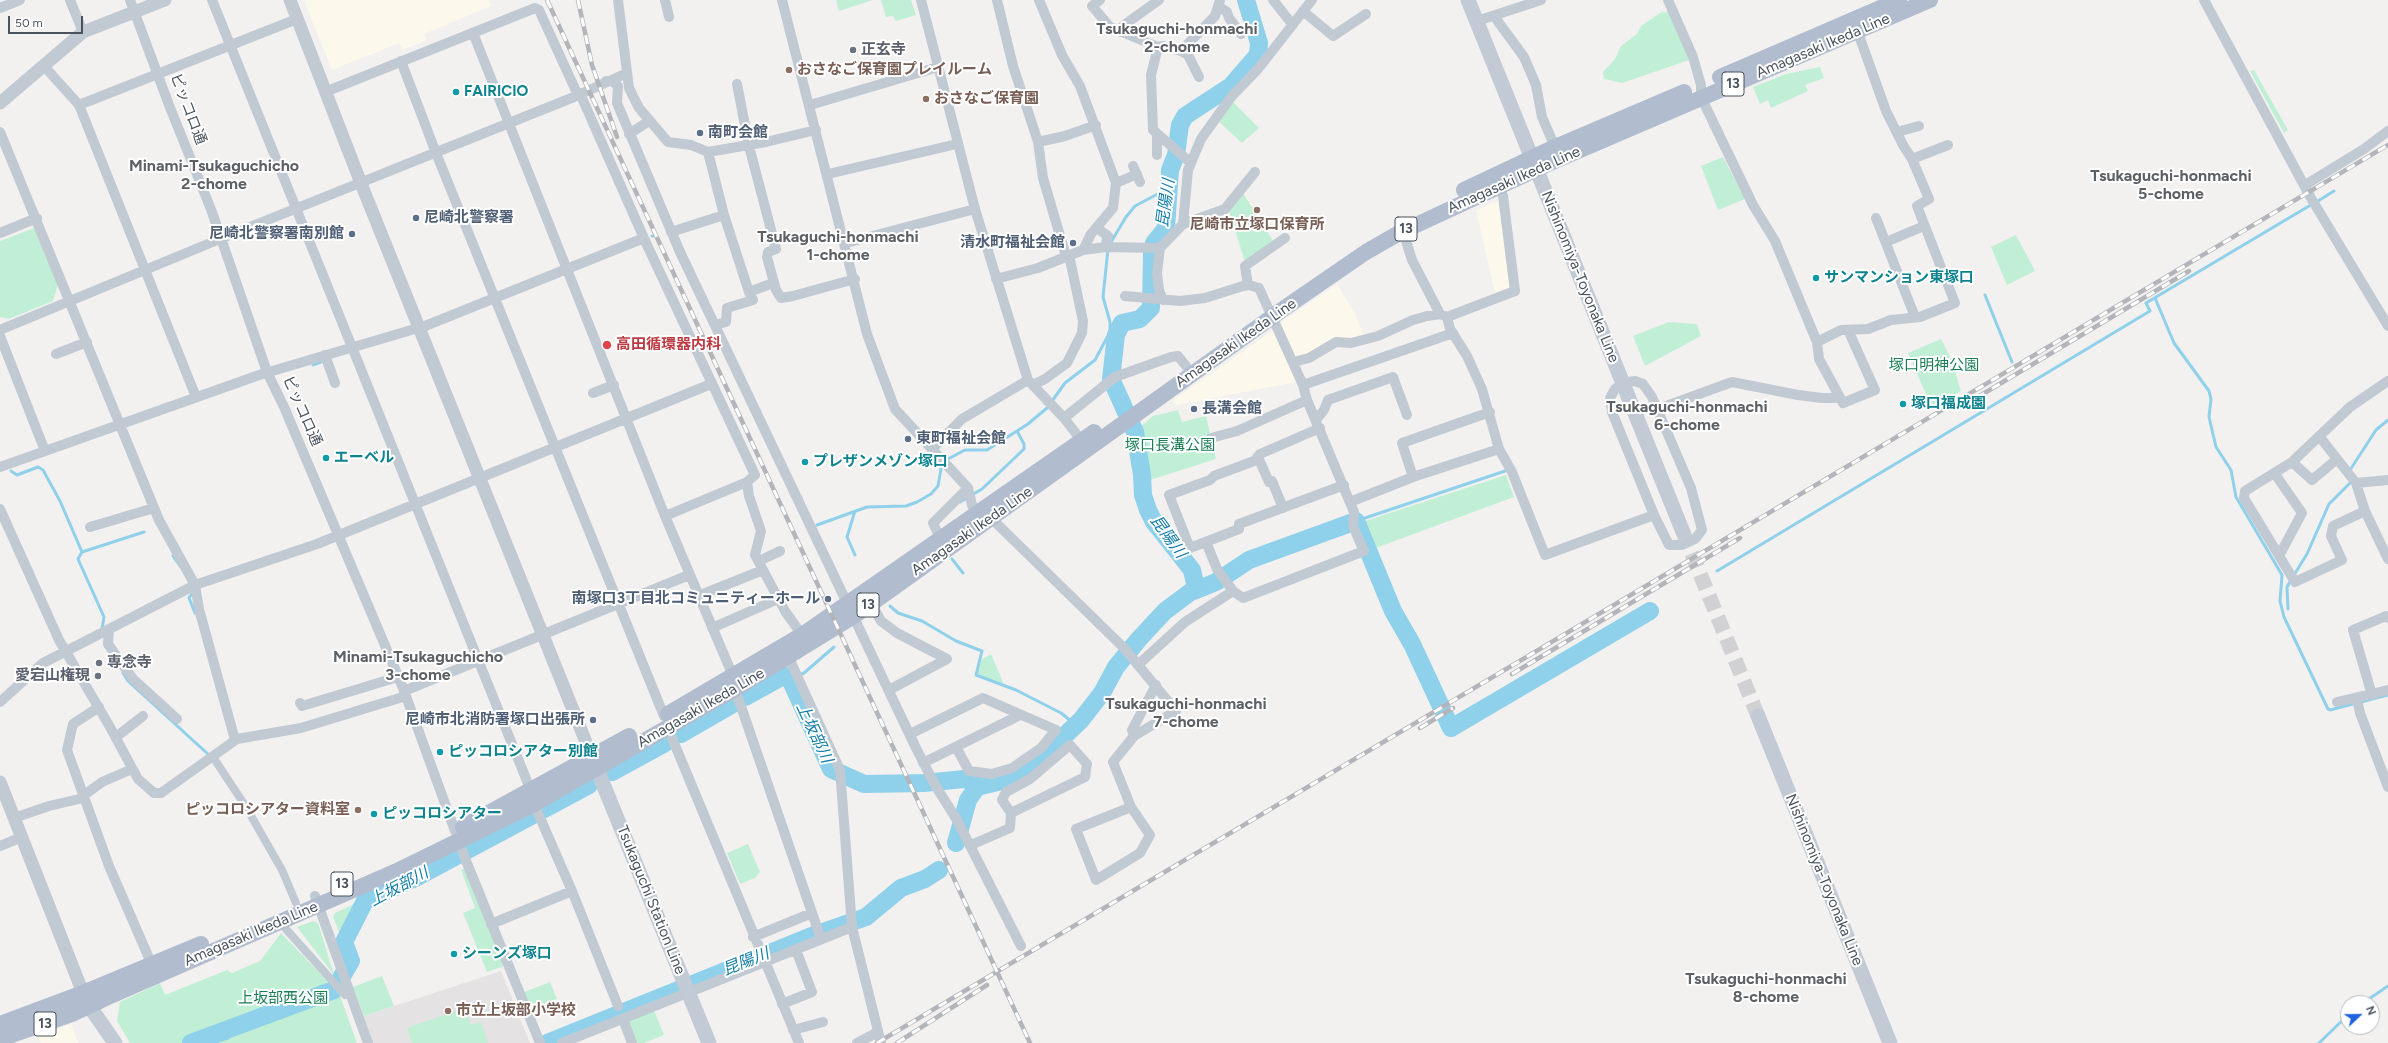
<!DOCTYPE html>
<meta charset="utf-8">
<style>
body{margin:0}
#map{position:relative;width:2388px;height:1043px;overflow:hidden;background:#f3f1f0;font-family:Figtree,sans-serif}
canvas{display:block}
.north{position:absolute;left:2340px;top:995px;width:40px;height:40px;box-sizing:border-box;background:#fff;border:1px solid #b6babe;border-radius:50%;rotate:68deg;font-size:11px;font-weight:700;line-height:16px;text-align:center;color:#49525d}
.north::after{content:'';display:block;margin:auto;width:14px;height:18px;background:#1e62df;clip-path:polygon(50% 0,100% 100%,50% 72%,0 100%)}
.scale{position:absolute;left:8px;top:16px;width:75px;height:18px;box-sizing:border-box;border:2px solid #49525d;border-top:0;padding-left:5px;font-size:12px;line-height:14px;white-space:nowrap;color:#49525d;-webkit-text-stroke:3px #fff;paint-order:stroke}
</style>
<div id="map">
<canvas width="2388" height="1043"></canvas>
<div class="north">N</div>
<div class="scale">50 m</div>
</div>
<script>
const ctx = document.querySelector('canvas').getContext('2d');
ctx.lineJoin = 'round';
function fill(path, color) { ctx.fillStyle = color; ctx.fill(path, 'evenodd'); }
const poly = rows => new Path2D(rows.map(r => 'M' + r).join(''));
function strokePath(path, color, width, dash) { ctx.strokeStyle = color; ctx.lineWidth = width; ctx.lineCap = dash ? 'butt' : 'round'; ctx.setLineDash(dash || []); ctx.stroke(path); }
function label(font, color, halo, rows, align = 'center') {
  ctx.font = font + ' Figtree,"Noto Sans JP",sans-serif'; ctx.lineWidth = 4; ctx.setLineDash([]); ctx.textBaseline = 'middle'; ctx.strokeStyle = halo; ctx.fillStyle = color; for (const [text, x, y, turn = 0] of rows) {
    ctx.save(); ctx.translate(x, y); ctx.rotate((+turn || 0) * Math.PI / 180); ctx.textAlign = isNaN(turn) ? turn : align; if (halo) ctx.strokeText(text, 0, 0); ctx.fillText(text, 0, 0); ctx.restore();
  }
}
fill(poly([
 [304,0,489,0,491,6,424,34,426,40,403,50,399,43,332,70],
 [1501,199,1514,288,1495,293,1476,210],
 [1337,284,1354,312,1365,337,1294,360,1279,324],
 [1274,330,1296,382,1177,405,1173,400],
 [71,1024,78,1043,41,1043,37,1037]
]), '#fcf8eb');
fill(poly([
 [501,971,530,1043,373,1043,364,1016]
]), '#e4e2e2');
fill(poly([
 [836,0,873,0,839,11],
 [881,0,911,0,916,15,896,21,893,16,886,17],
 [1670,10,1689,60,1622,83,1604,79,1603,72,1615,59,1621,46,1637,34,1641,26,1663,11,1664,13],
 [1820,67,1824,78,1805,85,1808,91,1771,108,1768,100,1760,104,1753,87,1786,74],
 [2254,70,2288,130,2284,133,2250,71],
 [1233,102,1259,128,1242,143,1219,122],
 [1723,157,1745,199,1718,210,1701,166],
 [1243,193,1273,241,1245,262,1229,211],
 [34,228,58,284,53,301,9,319,0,317,0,241],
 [2016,235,2035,271,2007,285,1991,247],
 [1669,322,1697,324,1701,336,1645,366,1633,336],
 [1941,339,1951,359,1961,391,1932,408,1908,353],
 [1178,410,1182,422,1206,416,1216,459,1150,480,1139,428,1153,416],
 [1506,475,1514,497,1373,549,1362,522],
 [991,654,1003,682,1000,683,977,674,982,659],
 [748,844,760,872,755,878,740,884,727,853],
 [466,868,504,966,487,972,463,913,475,908,461,870],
 [358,902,341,937,333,917,335,913],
 [313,921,318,923,334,975,297,927],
 [281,933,339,993,357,1043,130,1043,117,1021,120,1002,160,983,165,995,227,970,232,973,260,961],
 [382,976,394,1006,364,1016,353,987],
 [550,982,557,999,530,1010,524,992],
 [465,1008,471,1025,481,1022,488,1043,412,1043,407,1028],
 [654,1010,664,1035,644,1043,635,1043,627,1025,630,1019]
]), '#c0efd6');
strokePath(poly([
 [2318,201,2334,191],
 [652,236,653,236],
 [1111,242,1126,217,1135,206,1169,188],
 [1985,295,2012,362],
 [2155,298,2174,343,2209,391,2211,399,2209,417,2216,447,2231,470,2236,497,2282,575,2280,601,2284,617,2328,709,2330,710,2388,695],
 [313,365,326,360],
 [946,460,965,450,987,450,1028,424,1047,408,1065,383,1095,360,1110,332,1110,322,1103,297,1108,249],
 [2350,470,2376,430,2388,420],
 [11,471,17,475,38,467,43,470,60,501,82,552,144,532],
 [960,502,982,489,1024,449,1024,444,1017,431],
 [1356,521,1505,471],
 [817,525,867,507,906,506,917,502,931,494,938,486,942,463],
 [82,552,78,559,104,617,102,629],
 [855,555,847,537,855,511],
 [173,556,180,566],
 [952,559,963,573],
 [1717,571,2150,311,2146,303,2309,206],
 [2294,575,2307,554,2329,504,2352,481],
 [193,592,189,598,195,613],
 [890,606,898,613,922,621,956,641,982,651,976,675,1016,690,1061,713,1071,721],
 [2288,609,2287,587,2291,580],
 [123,673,128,681,209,755],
 [790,679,804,673,834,647],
 [2363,1003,2388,986],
 [212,1043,228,1038,225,1031],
 [2319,1043,2348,1015]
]), '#8fd0ea', 3);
strokePath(poly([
 [1194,591,1216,582,1249,560,1356,521,1393,611,1412,644,1451,728,1650,611],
 [745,697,783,676,787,676,790,679,831,769,864,784,924,783,964,779,992,782],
 [681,734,733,704],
 [612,772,665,743],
 [956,843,968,800,977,787,1006,780,1031,768,1081,720,1102,693,1116,667,1139,639,1165,611,1196,588,1192,570,1154,522,1148,510,1143,495,1142,475,1135,432,1111,379,1116,335,1122,323,1140,319,1151,308,1152,252,1154,243,1166,228,1170,170,1176,155,1180,125,1185,116,1231,86,1258,55,1259,43,1246,0],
 [191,1043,334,990,351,961,344,942,365,901,417,877,589,785],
 [547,1043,809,937,866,917,901,888,925,879,939,870]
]), '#8fd0ea', 18);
strokePath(poly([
 [1683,532,1758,716]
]), '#d1d1d3', 15, [15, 8]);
strokePath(poly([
 [213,757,246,807,282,870,296,903],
 [285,928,345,995]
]), '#c1c9d2', 8);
strokePath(poly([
 [70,0,83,32],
 [130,0,169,105,212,212,267,372,284,407,403,688,455,831],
 [212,0,531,791],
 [618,0,629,88,639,108,668,142,691,145,708,152,766,142,816,130],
 [665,0,669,17],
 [782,0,867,334,895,409,968,488,972,505,977,513,991,518,1124,648,1176,711,1134,736,1113,762,1131,807,1150,835,1140,853,1096,880,1076,829,1131,807],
 [921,0,975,209,1028,380,1064,418,1085,445],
 [997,0,1013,66,1038,142,1043,178,1066,256],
 [1039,0,1062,55,1080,86,1116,183,1113,208,1091,234,1083,250],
 [1100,0,1092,6,1110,27,1158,47,1163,46,1181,51,1215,16,1220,0],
 [1273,0,1292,24],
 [1668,0,1693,57,1701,85,1701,97,1753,205,1775,241,1817,342,1819,359,1843,403,1875,390,1848,330],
 [2204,0,2311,198,2388,326],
 [1218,6,1227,12,1229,18,1241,34],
 [0,8,20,0],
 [1303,11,1333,36,1366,14],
 [1494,16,1524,57,1536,85,1542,117,1555,147],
 [1477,21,1541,0],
 [1121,32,1123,26,1131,20,1159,0],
 [473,33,665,516,733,676],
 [1158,47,1151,75,1153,130,1191,163],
 [1181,51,1188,55,1199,77],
 [401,61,436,153,664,716],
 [44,66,79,105,196,397],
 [606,81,612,81,618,86,617,103,680,252,916,748,935,785,957,820,1021,946],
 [737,84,749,146,776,249,768,252,767,257,776,290,781,298,793,296,855,279],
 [325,92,535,8,539,10,576,91,582,98,647,245,755,475,747,482,665,516],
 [79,105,297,19],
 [810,105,938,67],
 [0,132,159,520,195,585,199,609,235,740],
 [1897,132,1919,126],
 [629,134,649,121],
 [1038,142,1065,136,1096,125],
 [708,152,724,215,749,292],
 [1157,155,1157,135],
 [1912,159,1948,145],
 [1133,166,1140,182],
 [828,174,957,144],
 [1116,183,1137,174],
 [2305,185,2364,149,2388,131],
 [1876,218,1915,317],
 [1183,224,1188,170,1201,139,1231,97,1258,69,1312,0],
 [1097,228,1108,236,1105,247],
 [1403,231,1412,260,1440,314],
 [671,232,724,215],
 [0,233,37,218],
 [1886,242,1924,226],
 [846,243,975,209],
 [996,279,1038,268,1083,250,1106,247,1160,248],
 [1248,285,1245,266,1285,238],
 [1125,296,1180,301,1205,298,1243,286,1249,285,1259,288,1303,385,1307,400,1354,512,1353,526,1364,551,1243,598,1233,591,1217,569,1206,542],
 [1163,300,1159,290,1157,273,1160,248,1183,224,1225,209,1255,172],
 [1447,317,1515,291,1503,196,1499,187],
 [715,325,726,322,727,308,753,300,749,292,773,283],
 [0,330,215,241,574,97,627,73],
 [0,336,45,451],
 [1817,342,1841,330,1868,329,1891,320,1920,317,1955,303,1917,206,1929,199,1912,159,1903,145,1886,111,1856,27],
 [56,354,87,342],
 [325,355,335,383],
 [1293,362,1309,358,1336,342,1351,343,1378,336,1413,320,1427,316,1440,314,1447,317,1450,329,1467,356,1482,389,1499,449,1512,472,1545,555,1654,515],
 [1635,381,1643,384,1652,397,1691,488,1702,530,1695,539,1682,545,1669,545,1654,515,1612,412,1610,398,1615,389,1623,383,1635,381],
 [1033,385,1045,379,1067,363,1082,333,1083,321,1069,255],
 [1303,385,1453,333],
 [593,393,614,385],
 [1658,409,1732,382,1798,395,1822,398,1839,398],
 [1064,418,1115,377,1171,357,1178,356,1186,366],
 [1316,420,1324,410,1328,400,1393,377,1407,415],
 [1320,428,1260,454,1254,461,1214,476,1210,480,1169,495,1190,548,1239,529,1239,524,1344,485],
 [2319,436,2356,483],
 [1211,438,1237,431,1307,400],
 [933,448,962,419,1028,380],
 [1258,457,1269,482,1272,481,1283,508],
 [2292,462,2312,480,2337,459],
 [0,467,262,374,425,326,644,238],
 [2275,474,2302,513,2279,556],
 [1413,477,1402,443,1490,412],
 [2388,480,2356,483,2365,511,2388,559],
 [747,482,749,496,761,531,755,555,785,611,802,635],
 [1350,502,1413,477,1499,449],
 [0,509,59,640,110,727,138,779,154,793,161,793,237,739,301,728,406,696],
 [2365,511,2333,526,2331,536,2342,560,2295,582,2244,498,2245,491,2292,462,2350,407,2388,381],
 [90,527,154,508],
 [940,538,933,523,968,488],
 [759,561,780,551],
 [698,596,763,570],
 [871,603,881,621,897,633,947,659,889,690],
 [712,628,778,599],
 [109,629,108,644,133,679,177,719],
 [789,658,840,770,852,927,881,1043],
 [1139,664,1185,622,1233,591],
 [735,689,821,939],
 [404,691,689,575],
 [2372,695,2353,630,2386,616,2388,618],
 [2357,699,2360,713,2388,787],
 [0,702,43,663,195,585,317,544,711,384],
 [2337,702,2388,690],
 [300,703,302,706,398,677],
 [99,707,73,724,67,750,109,866,152,965],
 [667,726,799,1043],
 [910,734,983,698,1056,730,1041,748,1012,768,992,774,969,771,956,747],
 [1134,736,1132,730,1156,685],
 [116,737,143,716],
 [923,763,1020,715],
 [534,804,572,891,618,1006],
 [14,818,49,806,79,799,102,782,132,769],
 [458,841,540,1043],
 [971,845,1010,828,1011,813,1002,800,1006,792,1030,779,1070,745,1087,764,1085,777,1011,813],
 [0,846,22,837],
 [315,896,368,1043],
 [491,924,572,891],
 [753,937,812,913],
 [782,1004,812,992,796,950],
 [623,1019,632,1043],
 [793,1030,823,1022],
 [562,1043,852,927],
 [857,1043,878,1032]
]), '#c1c9d2', 10);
strokePath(poly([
 [290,0,364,191,592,757],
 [0,103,83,32,165,0],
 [0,782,83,993]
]), '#c1c9d2', 13);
strokePath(poly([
 [1468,0,1683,532],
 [1758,716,1890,1043],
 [592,757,709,1043],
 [84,995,90,1007,115,1043]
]), '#c2cad6', 15);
strokePath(poly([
 [1720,77,1899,0],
 [1464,190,1555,147,1684,92],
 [668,714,802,635,1094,432],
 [463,827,629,736],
 [0,1024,83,993,201,944],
 [0,1039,72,1014,108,997,399,870,534,804,735,689,854,616,1286,307,1366,252,1401,232,1550,163,1930,0]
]), '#b1bdce', 16);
const rail = poly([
 [547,0,1030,1043],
 [578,0,592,65,617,137],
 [1961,407,2189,271],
 [1512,674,1740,538],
 [1420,728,1453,708],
 [877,1043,2388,145],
 [897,1043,987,985]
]);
strokePath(rail, '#b3b5ba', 4.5);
strokePath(rail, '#fff', 3, [9]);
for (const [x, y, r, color] of [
 [853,50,4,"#6b7280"],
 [789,70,4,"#8d6e63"],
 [456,92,4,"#0f9aa8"],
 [926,99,4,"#8d6e63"],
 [700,133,4,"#5c6f8a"],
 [1257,210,4,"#8d6e63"],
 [416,218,4,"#5c6f8a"],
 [352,234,4,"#5c6f8a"],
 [1073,243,4,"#5c6f8a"],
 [1816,278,4,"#0f9aa8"],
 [607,345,5,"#e0444e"],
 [1903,404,4,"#0f9aa8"],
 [1194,409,4,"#5c6f8a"],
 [908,439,4,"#5c6f8a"],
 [326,458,4,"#0f9aa8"],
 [805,462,4,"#0f9aa8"],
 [828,599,4,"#5c6f8a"],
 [99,663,4,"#6b7280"],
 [98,676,4,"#6b7280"],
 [593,720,4,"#5c6f8a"],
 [440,752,4,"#0f9aa8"],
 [358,810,4,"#8d6e63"],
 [374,814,4,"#0f9aa8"],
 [454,954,4,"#0f9aa8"],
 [448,1011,4,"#8d6e63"]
]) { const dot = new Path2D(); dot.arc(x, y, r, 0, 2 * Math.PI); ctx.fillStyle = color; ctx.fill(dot); strokePath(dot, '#fff', 1.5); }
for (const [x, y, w] of [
 [1733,84,22],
 [1406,229,22],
 [868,605,22],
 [342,884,22],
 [45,1024,22]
]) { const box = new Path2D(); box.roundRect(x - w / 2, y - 12, w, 24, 3); ctx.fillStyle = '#fff'; ctx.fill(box); strokePath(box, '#49525d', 1); }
label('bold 14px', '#49525d', null, [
 ["13",1733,84],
 ["13",1406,229],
 ["13",868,605],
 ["13",342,884],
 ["13",45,1024]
]);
label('15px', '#49525d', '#fff', [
 ["Amagasaki Ikeda Line",1823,46,-23],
 ["ピッコロ通",188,109,69],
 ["Amagasaki Ikeda Line",1514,180,-24],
 ["Nishinomiya-Toyonaka Line",1580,277,68],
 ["Amagasaki Ikeda Line",1236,343,-35],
 ["ピッコロ通",302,411,66],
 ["Amagasaki Ikeda Line",972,531,-35],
 ["Amagasaki Ikeda Line",701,708,-30],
 ["Nishinomiya-Toyonaka Line",1824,880,68],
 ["Tsukaguchi Station Line",651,900,68],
 ["Amagasaki Ikeda Line",251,934,-23]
]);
label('bold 15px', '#5b616d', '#fff', [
 ["正玄寺",861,50],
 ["専念寺",107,663],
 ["愛宕山権現",90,676,"right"]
], 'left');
label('bold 15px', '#785e54', '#fff', [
 ["おさなご保育園プレイルーム",797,70],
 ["おさなご保育園",934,99],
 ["尼崎市立塚口保育所",1257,225,"center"],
 ["ピッコロシアター資料室",350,810,"right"],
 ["市立上坂部小学校",456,1011]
], 'left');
label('bold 15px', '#0d838f', '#fff', [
 ["FAIRICIO",464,92],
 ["サンマンション東塚口",1824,278],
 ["塚口福成園",1911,404],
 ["エーベル",334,458],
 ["プレザンメゾン塚口",813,462],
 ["ピッコロシアター別館",448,752],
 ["ピッコロシアター",382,814],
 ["シーンズ塚口",462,954]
], 'left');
label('bold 15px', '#4e5e75', '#fff', [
 ["南町会館",708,133],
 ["尼崎北警察署",424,218],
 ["尼崎北警察署南別館",344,234,"right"],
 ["清水町福祉会館",1065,243,"right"],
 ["長溝会館",1202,409],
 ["東町福祉会館",916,439],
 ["南塚口3丁目北コミュニティーホール",820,599,"right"],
 ["尼崎市北消防署塚口出張所",585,720,"right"]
], 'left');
label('bold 15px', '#be3a42', '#fff', [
 ["高田循環器内科",616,345]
], 'left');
label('15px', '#1a7e54', '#fff', [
 ["塚口明神公園",1934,366],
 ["塚口長溝公園",1170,446],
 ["上坂部西公園",283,999]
]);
label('bold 16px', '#5d6065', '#fff', [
 ["Tsukaguchi-honmachi",1177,29],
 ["2-chome",1177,47],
 ["Minami-Tsukaguchicho",214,166],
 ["2-chome",214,184],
 ["Tsukaguchi-honmachi",2171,176],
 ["5-chome",2171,194],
 ["Tsukaguchi-honmachi",838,237],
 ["1-chome",838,255],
 ["Tsukaguchi-honmachi",1687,407],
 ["6-chome",1687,425],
 ["Minami-Tsukaguchicho",418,657],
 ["3-chome",418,675],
 ["Tsukaguchi-honmachi",1186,704],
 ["7-chome",1186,722],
 ["Tsukaguchi-honmachi",1766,979],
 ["8-chome",1766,997]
]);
label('italic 16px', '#107ca9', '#fff', [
 ["昆陽川",1166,203,-82],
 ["昆陽川",1168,537,54],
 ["上坂部川",814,733,65],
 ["上坂部川",399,887,-28],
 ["昆陽川",746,962,-22]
]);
</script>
